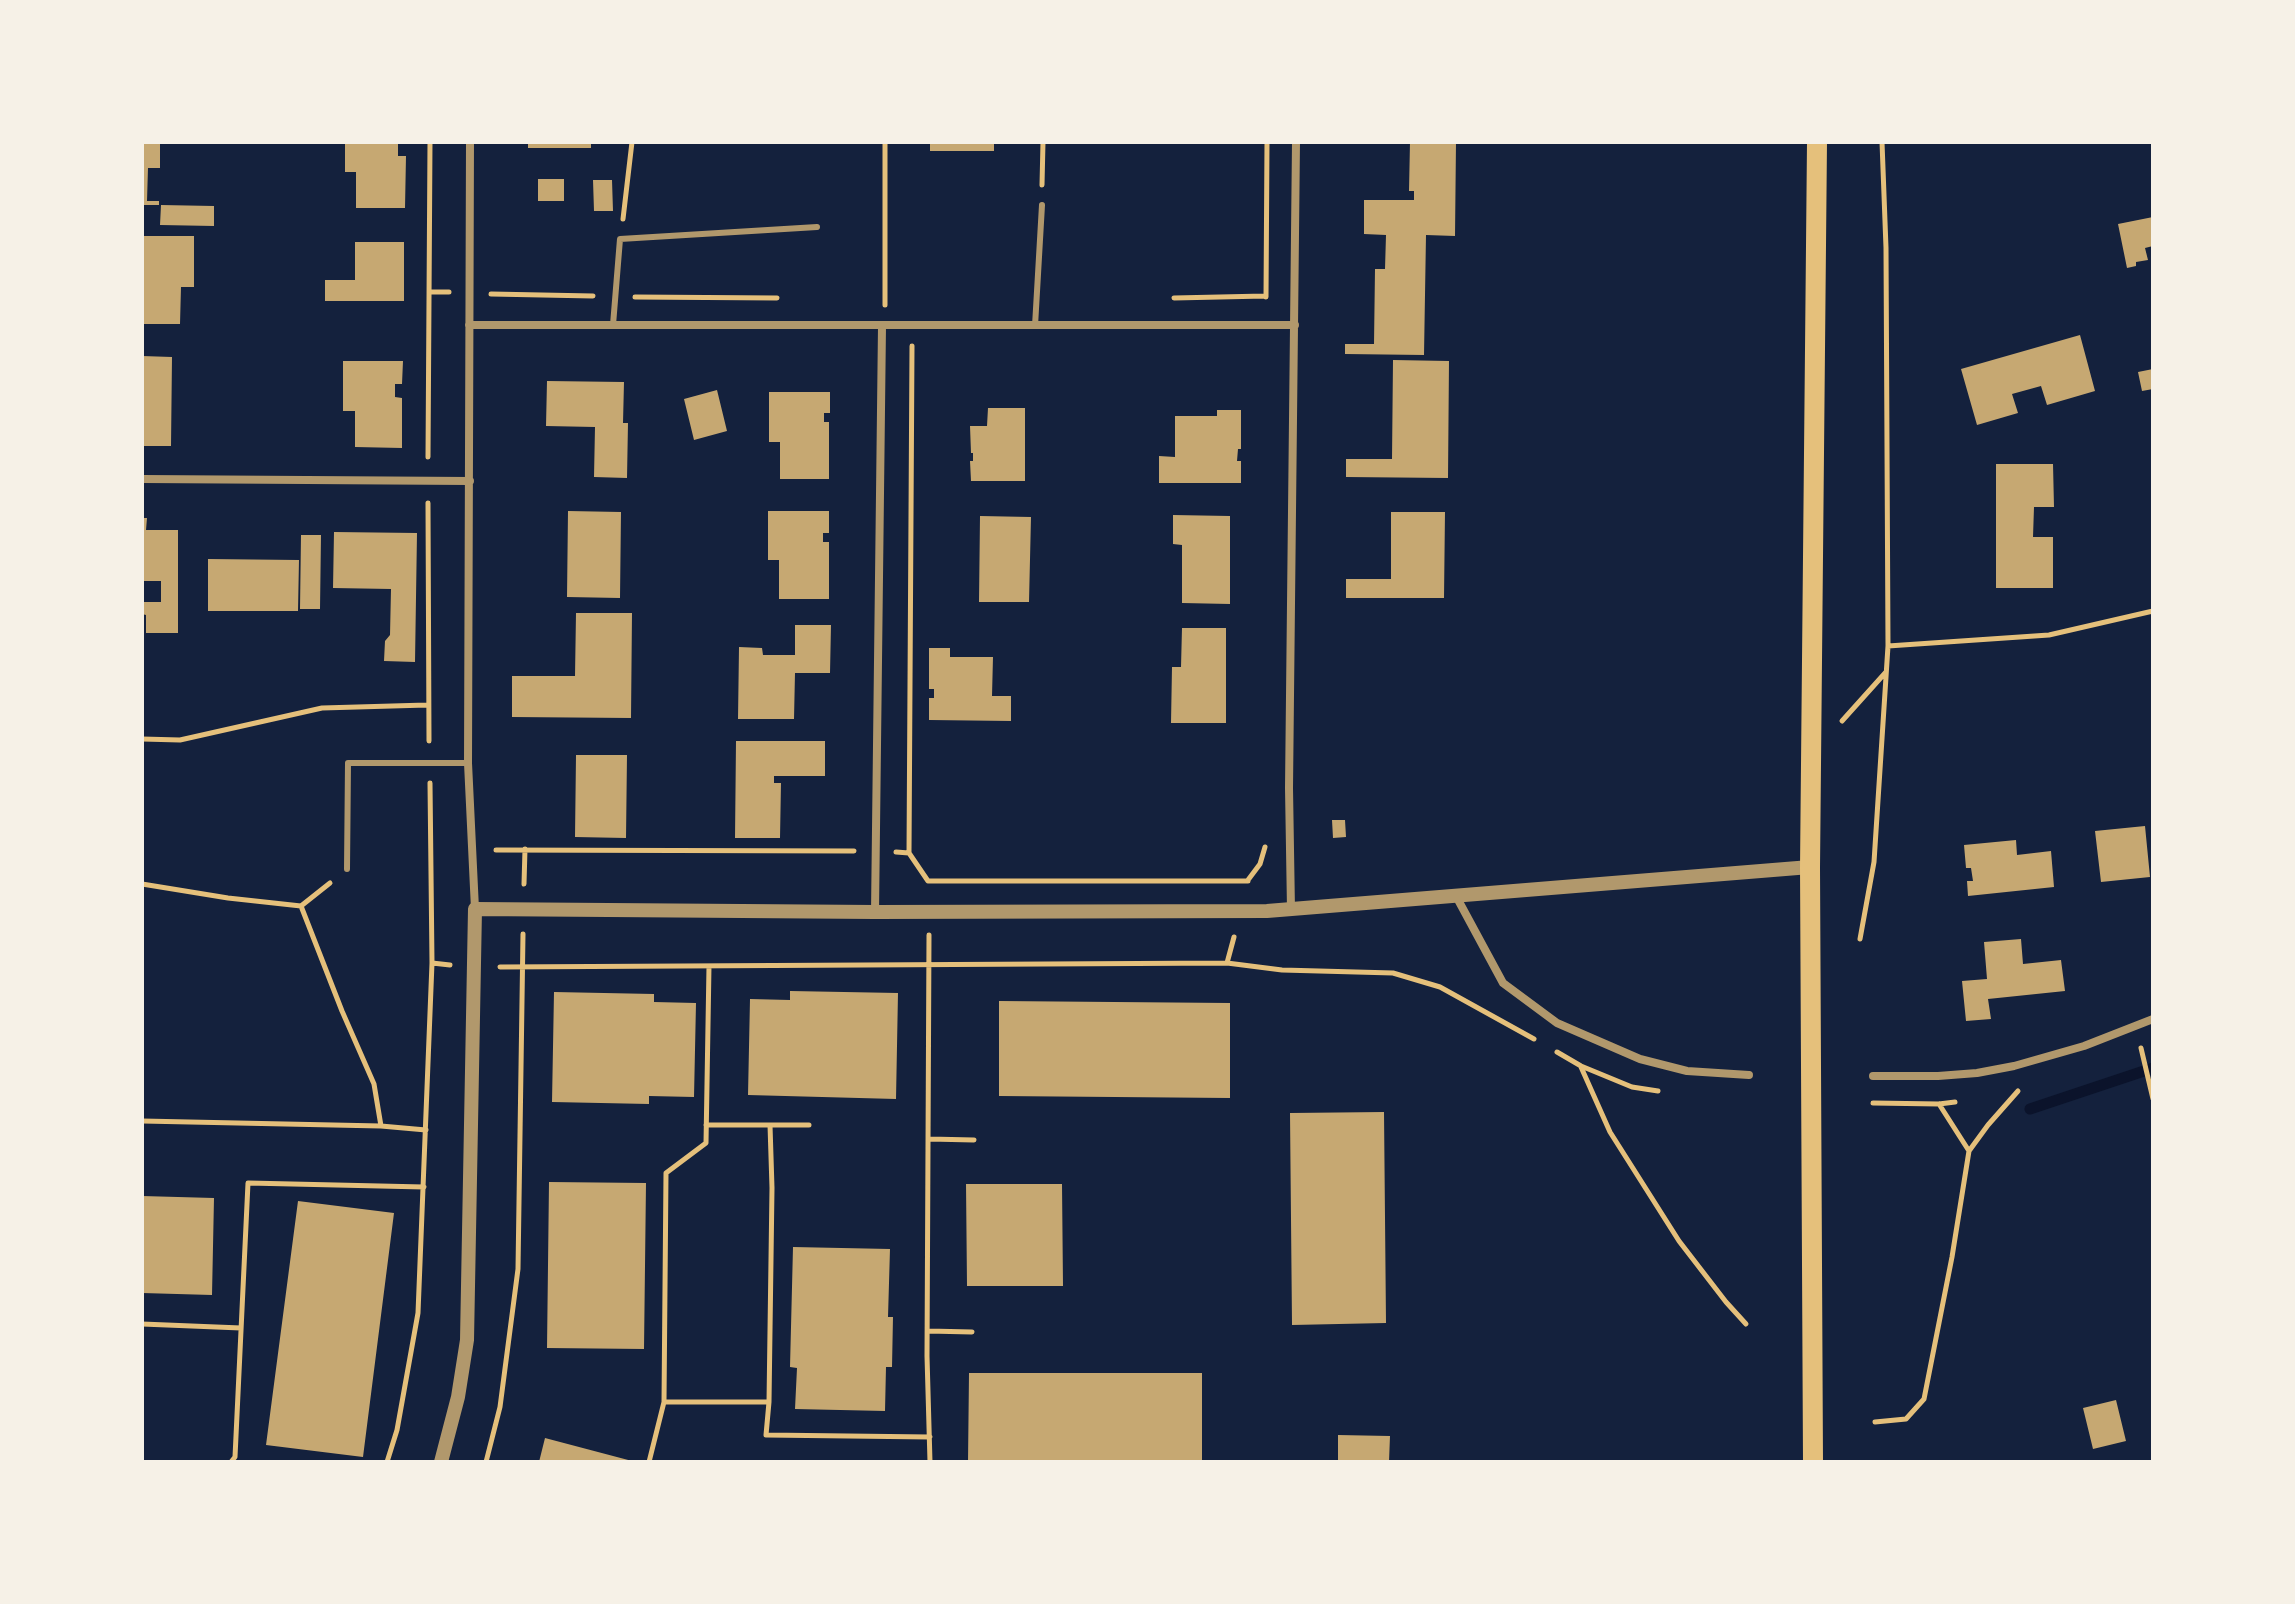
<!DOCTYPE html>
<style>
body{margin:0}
#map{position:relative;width:2295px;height:1604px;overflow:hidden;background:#14213d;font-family:Figtree,sans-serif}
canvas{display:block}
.frame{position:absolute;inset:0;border:144px solid #f6f1e7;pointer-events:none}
</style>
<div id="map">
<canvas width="2295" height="1604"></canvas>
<div class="frame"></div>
</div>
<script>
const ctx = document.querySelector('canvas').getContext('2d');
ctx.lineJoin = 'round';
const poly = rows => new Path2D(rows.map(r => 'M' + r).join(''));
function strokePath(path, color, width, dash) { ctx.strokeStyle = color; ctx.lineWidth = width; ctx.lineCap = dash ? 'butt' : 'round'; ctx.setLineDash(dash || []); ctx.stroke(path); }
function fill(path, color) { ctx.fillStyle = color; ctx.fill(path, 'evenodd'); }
strokePath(poly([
 [2030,1109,2153,1068]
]), '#0b132b', 11);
fill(poly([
 [142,142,160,142,160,168,148,168,147,201,159,201,159,205,142,205],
 [345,142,398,142,398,156,406,156,405,208,356,208,356,172,345,172],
 [528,142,591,142,591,148,528,148],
 [930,142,994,142,994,151,930,151],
 [1410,142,1456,142,1455,236,1426,235,1424,355,1345,354,1345,344,1374,344,1375,269,1385,269,1386,235,1364,234,1364,200,1414,200,1414,191,1409,191],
 [538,179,564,179,564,201,538,201],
 [593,180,612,180,613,211,594,211],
 [161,205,214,206,214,226,160,225],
 [2153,217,2153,246,2145,248,2148,260,2136,262,2136,266,2127,268,2118,224],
 [142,236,194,236,194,287,181,287,180,324,142,324],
 [355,242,404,242,404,301,325,301,325,280,355,280],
 [2080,335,2095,391,2047,405,2041,386,2012,394,2018,413,1977,425,1961,369],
 [142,356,172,357,171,446,142,446],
 [1393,360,1449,361,1448,478,1346,477,1346,459,1392,459],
 [343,361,403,361,402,384,395,384,395,397,402,398,402,448,355,447,355,411,343,411],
 [2153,369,2153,389,2142,391,2138,372],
 [547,381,624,382,623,423,628,423,627,478,594,477,595,427,546,426],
 [717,390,727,431,694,440,684,399],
 [769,392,830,392,830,413,824,413,824,422,829,422,829,479,780,479,780,442,769,442],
 [988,408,1025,408,1025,481,971,481,970,461,973,461,973,453,971,453,970,426,987,426],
 [1217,410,1241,410,1241,449,1238,449,1237,461,1241,461,1241,483,1159,483,1159,456,1175,457,1175,416,1217,416],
 [1996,464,2053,464,2054,507,2034,507,2033,537,2053,537,2053,588,1996,588],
 [568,511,621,512,620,598,567,597],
 [768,511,829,511,829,533,823,533,823,542,829,542,829,599,779,599,779,560,768,560],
 [1391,512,1445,512,1444,598,1346,598,1346,579,1391,579],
 [1173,515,1230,516,1230,604,1182,603,1182,545,1173,544],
 [980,516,1031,517,1029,602,979,602],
 [142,518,147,518,146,530,178,530,178,633,146,633,146,615,142,614,142,602,161,602,161,581,142,581],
 [334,532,417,533,415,662,384,661,385,641,390,635,391,589,333,588],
 [301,535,321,535,320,609,300,609],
 [208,559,299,560,298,611,208,611],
 [576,613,632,613,631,718,512,717,512,676,575,676],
 [795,625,831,625,830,673,795,673,794,719,738,719,739,647,762,648,763,655,795,655],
 [1182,628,1226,628,1226,723,1171,723,1172,667,1181,667],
 [929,648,950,648,950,657,993,657,992,696,1011,696,1011,721,929,720,929,698,934,698,934,689,929,689],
 [736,741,825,741,825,776,774,776,774,783,781,783,780,838,735,838],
 [576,755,627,755,626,838,575,837],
 [1332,820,1345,820,1346,837,1333,838],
 [2145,826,2150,877,2101,882,2095,831],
 [2016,840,2017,855,2051,851,2054,887,1968,896,1967,881,1973,881,1971,868,1966,868,1964,845],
 [2021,939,2023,964,2061,960,2065,991,1988,999,1991,1019,1966,1021,1962,981,1987,979,1984,942],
 [790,991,898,993,896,1099,748,1095,750,999,790,1000],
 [554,992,654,994,654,1002,696,1003,694,1097,649,1096,649,1104,552,1102],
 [999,1001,1230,1003,1230,1098,999,1096],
 [1384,1112,1386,1323,1292,1325,1290,1113],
 [549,1182,646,1183,644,1349,547,1348],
 [966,1184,1062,1184,1063,1286,967,1286],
 [142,1196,214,1198,212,1295,142,1293],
 [298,1201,394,1213,363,1457,266,1445],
 [793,1247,890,1249,888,1317,893,1317,892,1367,886,1367,885,1411,795,1409,797,1368,790,1367],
 [969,1373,1202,1373,1202,1462,968,1462],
 [2116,1400,2126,1441,2093,1449,2083,1408],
 [1338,1435,1390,1436,1389,1462,1338,1462],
 [545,1438,632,1461,632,1462,539,1462]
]), '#c6a872');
strokePath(poly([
 [1042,185,1043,142],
 [623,219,632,142],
 [430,292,449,292],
 [491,294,593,296],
 [635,297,777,298],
 [1266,297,1267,142],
 [1174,298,1265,296],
 [885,305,885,142],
 [428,457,430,142],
 [428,503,429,741],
 [1888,646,2049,635,2153,611],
 [1842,721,1886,672],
 [142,739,180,740,322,708,427,705],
 [496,850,854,851],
 [896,852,909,853,928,881,1248,881],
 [909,853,912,346],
 [1248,880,1260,864,1265,847],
 [142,884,228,898,301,906,342,1011,374,1084,381,1126],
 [524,884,525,849],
 [301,906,330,883],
 [929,935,927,1356,930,1462],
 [1860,939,1874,862,1888,646,1886,248,1882,142],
 [432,963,450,965],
 [1227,963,1234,937],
 [709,966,706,1143,666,1173,664,1402,769,1402,766,1435,930,1437],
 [500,967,1227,963,1282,970,1393,973,1440,987,1534,1039],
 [2141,1048,2153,1099],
 [1557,1052,1581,1066,1632,1087,1658,1091],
 [1581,1067,1610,1132,1679,1241,1726,1302,1746,1324],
 [1873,1103,1939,1104,1955,1102],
 [1939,1104,1969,1151],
 [142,1121,381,1126,426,1130],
 [706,1125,809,1125],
 [929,1139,974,1140],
 [142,1324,241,1328],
 [928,1331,972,1332],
 [769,1402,772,1188,770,1125],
 [1875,1422,1906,1419,1924,1399,1952,1257,1969,1151,1988,1125,2018,1091],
 [231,1462,235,1457,248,1183,424,1187],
 [387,1462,397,1430,418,1313,432,963,430,783],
 [486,1462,500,1407,518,1269,523,934],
 [649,1462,664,1402]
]), '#e5c07b', 5);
strokePath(poly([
 [613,325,620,239,817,227],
 [1035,326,1042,205],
 [347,869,348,763,468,763]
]), '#b1986c', 6);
strokePath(poly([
 [470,142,468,763,475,909],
 [469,325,1295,325],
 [142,479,470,481],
 [1456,896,1503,983,1557,1023,1640,1059,1687,1071,1749,1075],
 [1291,910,1289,788,1296,142],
 [875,912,882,326],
 [1873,1076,1938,1076,1977,1073,2014,1066,2084,1046,2153,1019]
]), '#b1986c', 8);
strokePath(poly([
 [441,1462,458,1397,467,1340,475,909,875,912,1267,911,1810,867]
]), '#b1986c', 14);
strokePath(poly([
 [1813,1462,1810,867,1817,142]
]), '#e5c07b', 20);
</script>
